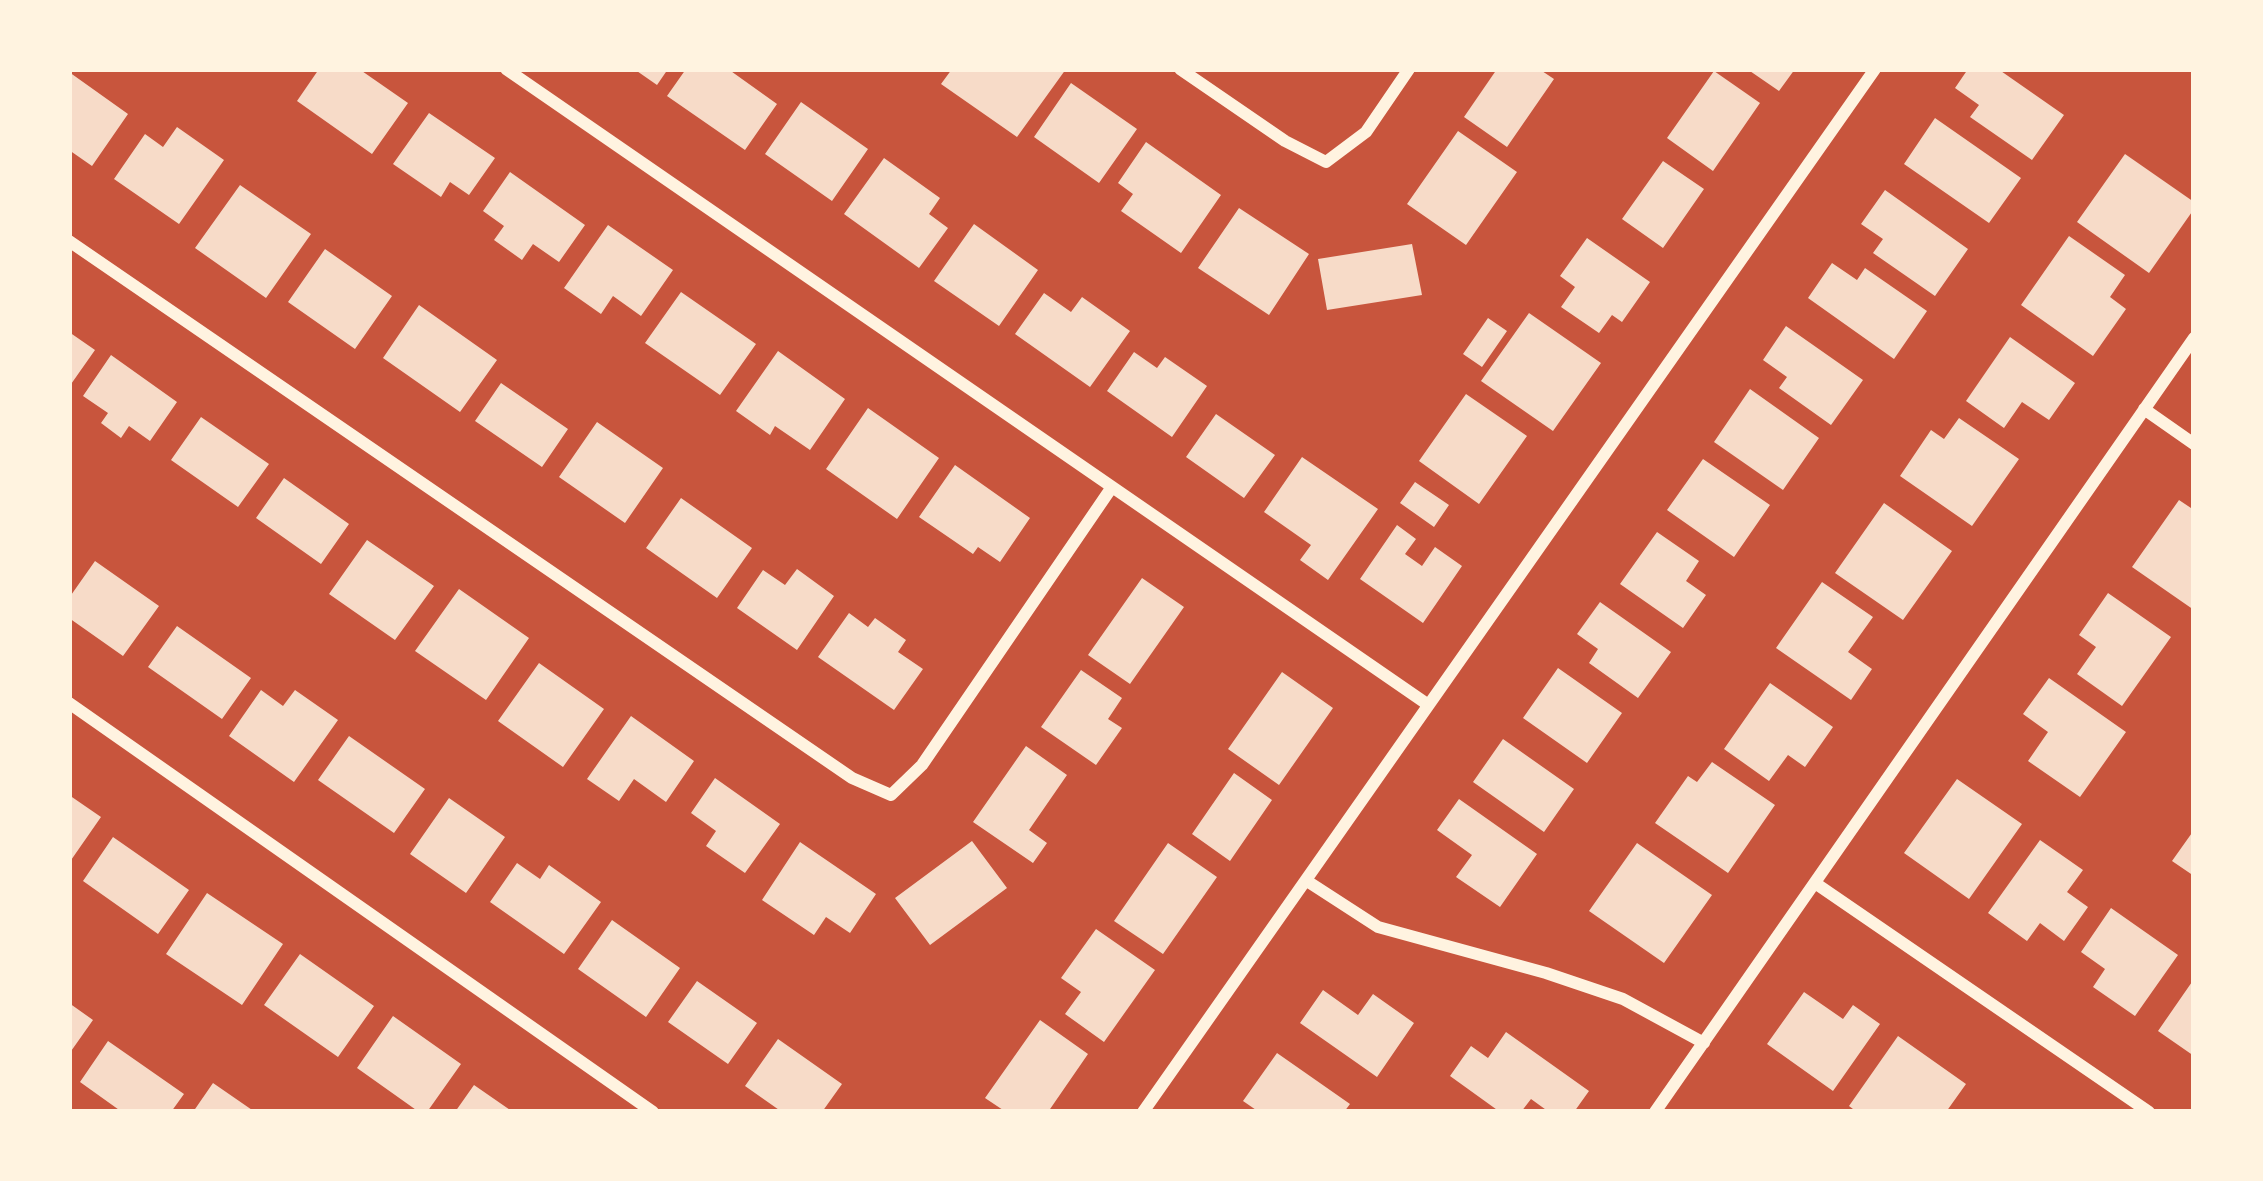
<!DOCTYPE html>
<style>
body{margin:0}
#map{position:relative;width:2263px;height:1181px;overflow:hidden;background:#c8553d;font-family:"Archivo Narrow",sans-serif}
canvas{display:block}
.frame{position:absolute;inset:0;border:72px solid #fff3e0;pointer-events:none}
</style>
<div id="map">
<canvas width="2263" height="1181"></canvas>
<div class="frame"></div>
</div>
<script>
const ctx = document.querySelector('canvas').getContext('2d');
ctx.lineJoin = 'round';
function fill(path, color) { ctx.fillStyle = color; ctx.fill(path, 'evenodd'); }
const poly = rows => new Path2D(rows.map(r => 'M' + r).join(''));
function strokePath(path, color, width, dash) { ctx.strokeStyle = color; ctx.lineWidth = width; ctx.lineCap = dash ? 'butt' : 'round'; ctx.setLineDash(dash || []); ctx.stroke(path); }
fill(poly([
 [319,69,359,69,408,103,372,154,297,101],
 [634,69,668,69,657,85],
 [686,69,728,69,777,104,745,150,667,96],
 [952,69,1066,69,1017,137,941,84],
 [1497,69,1539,69,1554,79,1507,147,1464,117],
 [1747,69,1795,69,1779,91],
 [1968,69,1998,69,2064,115,2032,160,1970,117,1979,105,1955,88],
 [1714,71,1760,103,1713,171,1667,138],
 [69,72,128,114,92,166,69,150],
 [1071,83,1137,129,1099,183,1034,137],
 [801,102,868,149,832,201,765,154],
 [429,113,495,158,469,195,450,182,441,197,393,164],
 [1935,118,2021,178,1989,223,1904,164],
 [177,127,224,160,179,224,114,179,145,134,163,147],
 [1458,131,1517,172,1466,245,1407,204],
 [1146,142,1221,195,1181,253,1121,211,1133,194,1118,183],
 [2125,154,2194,202,2194,209,2149,273,2077,222],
 [884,158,940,198,929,214,948,228,919,268,844,214],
 [1663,161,1704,189,1663,248,1622,219],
 [510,172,585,225,559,262,533,244,522,260,494,240,504,226,483,211],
 [240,185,311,234,266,298,195,248],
 [1885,190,1968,249,1935,296,1873,253,1883,239,1861,224],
 [1239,208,1309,254,1269,315,1198,268],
 [974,224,1038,270,999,326,934,281],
 [608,225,673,270,641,316,613,296,601,314,564,288],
 [2069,236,2125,275,2110,297,2126,309,2093,356,2021,305],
 [1587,238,1650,282,1622,322,1612,315,1599,333,1561,307,1575,287,1560,276],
 [1412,244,1422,295,1327,310,1318,259],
 [325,249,392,296,355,349,288,302],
 [1832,263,1857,280,1865,268,1927,311,1894,359,1808,298],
 [681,292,756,344,720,395,645,343],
 [1044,293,1071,312,1082,297,1130,331,1090,387,1015,334],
 [419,305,497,360,460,412,383,358],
 [1529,313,1601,363,1553,431,1481,381],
 [1488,318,1507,331,1482,367,1463,354],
 [1786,326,1863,380,1831,425,1779,388,1787,377,1763,360],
 [69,332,95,350,69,387],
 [2010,337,2075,383,2049,420,2022,402,2004,428,1966,401],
 [778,351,845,399,810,450,775,426,770,435,736,411],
 [1134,352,1157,368,1165,357,1207,386,1172,437,1107,391],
 [111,355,177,402,150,441,129,426,121,438,101,423,108,413,83,396],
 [501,383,568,429,542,467,475,421],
 [1750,389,1819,438,1783,490,1714,442],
 [1466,394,1527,436,1479,504,1419,461],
 [868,408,939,458,897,519,826,469],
 [1216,414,1275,455,1244,498,1186,457],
 [201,417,269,464,238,507,171,460],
 [1959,418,2019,459,1972,526,1900,476,1931,430,1944,439],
 [597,422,663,468,625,523,559,477],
 [1302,457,1378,509,1328,580,1300,560,1311,545,1264,512],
 [1703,459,1770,505,1734,557,1667,510],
 [955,465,1030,518,1000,562,978,547,973,554,919,517],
 [284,478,349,524,321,564,256,518],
 [1415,482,1449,505,1434,527,1400,503],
 [681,498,752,548,717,598,646,548],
 [2179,500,2194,510,2194,610,2132,567],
 [1884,503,1952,551,1903,620,1835,573],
 [1397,525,1416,539,1405,554,1422,566,1435,547,1462,566,1423,623,1360,579],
 [1657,532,1699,561,1686,581,1706,595,1683,628,1620,584],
 [367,540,434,586,395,640,329,594],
 [95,561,159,606,123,656,69,618,69,598],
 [797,569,834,596,797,650,737,608,763,570,785,585],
 [1142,578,1184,607,1130,684,1088,655],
 [1822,582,1873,617,1848,652,1872,669,1851,700,1776,648],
 [459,589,529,638,486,700,415,651],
 [2108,593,2171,637,2122,706,2077,674,2096,647,2079,635],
 [1600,602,1671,652,1638,698,1589,663,1598,649,1577,634],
 [849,613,868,627,875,618,906,640,898,652,923,669,894,710,818,657],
 [177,626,251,678,222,719,148,667],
 [539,663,604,709,563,767,498,721],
 [1558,668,1622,713,1587,763,1523,718],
 [1081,670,1122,698,1108,719,1122,728,1096,765,1041,727],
 [1282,672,1333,708,1279,785,1228,749],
 [2049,678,2126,732,2080,797,2028,761,2048,732,2023,714],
 [1770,683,1833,727,1805,767,1788,755,1769,781,1724,749],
 [261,690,283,706,295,690,338,720,294,782,229,736],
 [631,716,694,761,666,802,634,779,619,801,587,779],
 [349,736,425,789,394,833,318,780],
 [1503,739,1574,789,1544,832,1473,782],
 [1026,746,1067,775,1029,830,1047,843,1033,863,973,822],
 [1712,762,1775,805,1728,873,1655,823,1688,776,1697,782],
 [1234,773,1272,800,1230,861,1192,834],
 [715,778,780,824,745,873,706,846,716,831,691,813],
 [1957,779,2022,824,1969,899,1904,853],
 [69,795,101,817,69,863],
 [449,798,505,837,466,893,410,854],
 [1459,799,1537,854,1500,907,1456,877,1472,855,1437,830],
 [2194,830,2194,876,2172,861],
 [113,837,189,890,158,934,83,881],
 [2040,840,2083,870,2067,892,2088,907,2064,941,2040,923,2027,941,1988,913],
 [972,841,1007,888,930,945,895,898],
 [800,842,876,894,850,933,826,917,814,935,762,900],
 [1168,843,1217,877,1163,954,1114,921],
 [1637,843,1712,895,1664,963,1589,911],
 [517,863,540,879,549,865,601,902,564,954,490,902],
 [207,893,283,944,242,1005,166,954],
 [2111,908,2178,955,2135,1016,2093,987,2105,969,2081,952],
 [612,920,680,968,646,1017,578,969],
 [1096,929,1155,970,1104,1042,1065,1014,1081,992,1061,978],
 [300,954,374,1006,338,1057,264,1005],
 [2194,979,2194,1056,2158,1031],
 [697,981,757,1023,728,1064,668,1022],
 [1323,990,1358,1015,1373,994,1414,1023,1377,1077,1300,1023],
 [1804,992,1843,1019,1853,1005,1880,1024,1833,1091,1767,1044],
 [69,1003,93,1020,69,1054],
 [393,1016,461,1064,427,1112,419,1112,357,1068],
 [1040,1020,1088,1054,1048,1112,1006,1112,985,1098],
 [1506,1032,1589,1091,1574,1112,1549,1112,1531,1099,1521,1112,1500,1112,1450,1076,1471,1046,1488,1058],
 [1898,1036,1966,1084,1946,1112,1857,1112,1849,1106],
 [778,1039,842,1084,822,1112,782,1112,745,1086],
 [108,1041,184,1094,171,1112,122,1112,80,1082],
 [1277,1053,1350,1104,1344,1112,1259,1112,1243,1101],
 [213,1083,255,1112,193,1112],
 [474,1085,513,1112,455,1112]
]), '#f7dbc8');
strokePath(poly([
 [506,69,1427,704],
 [1180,69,1285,141,1326,162,1366,132,1409,69],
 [69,241,852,778,891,795,922,765,1112,487],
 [2144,409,2194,444],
 [69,703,653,1112],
 [1307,881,1378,927,1546,973,1623,999,1704,1043],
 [1815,883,2149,1112],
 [1143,1112,1875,69],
 [1655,1112,2194,338]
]), '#fff3e0', 12);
</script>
